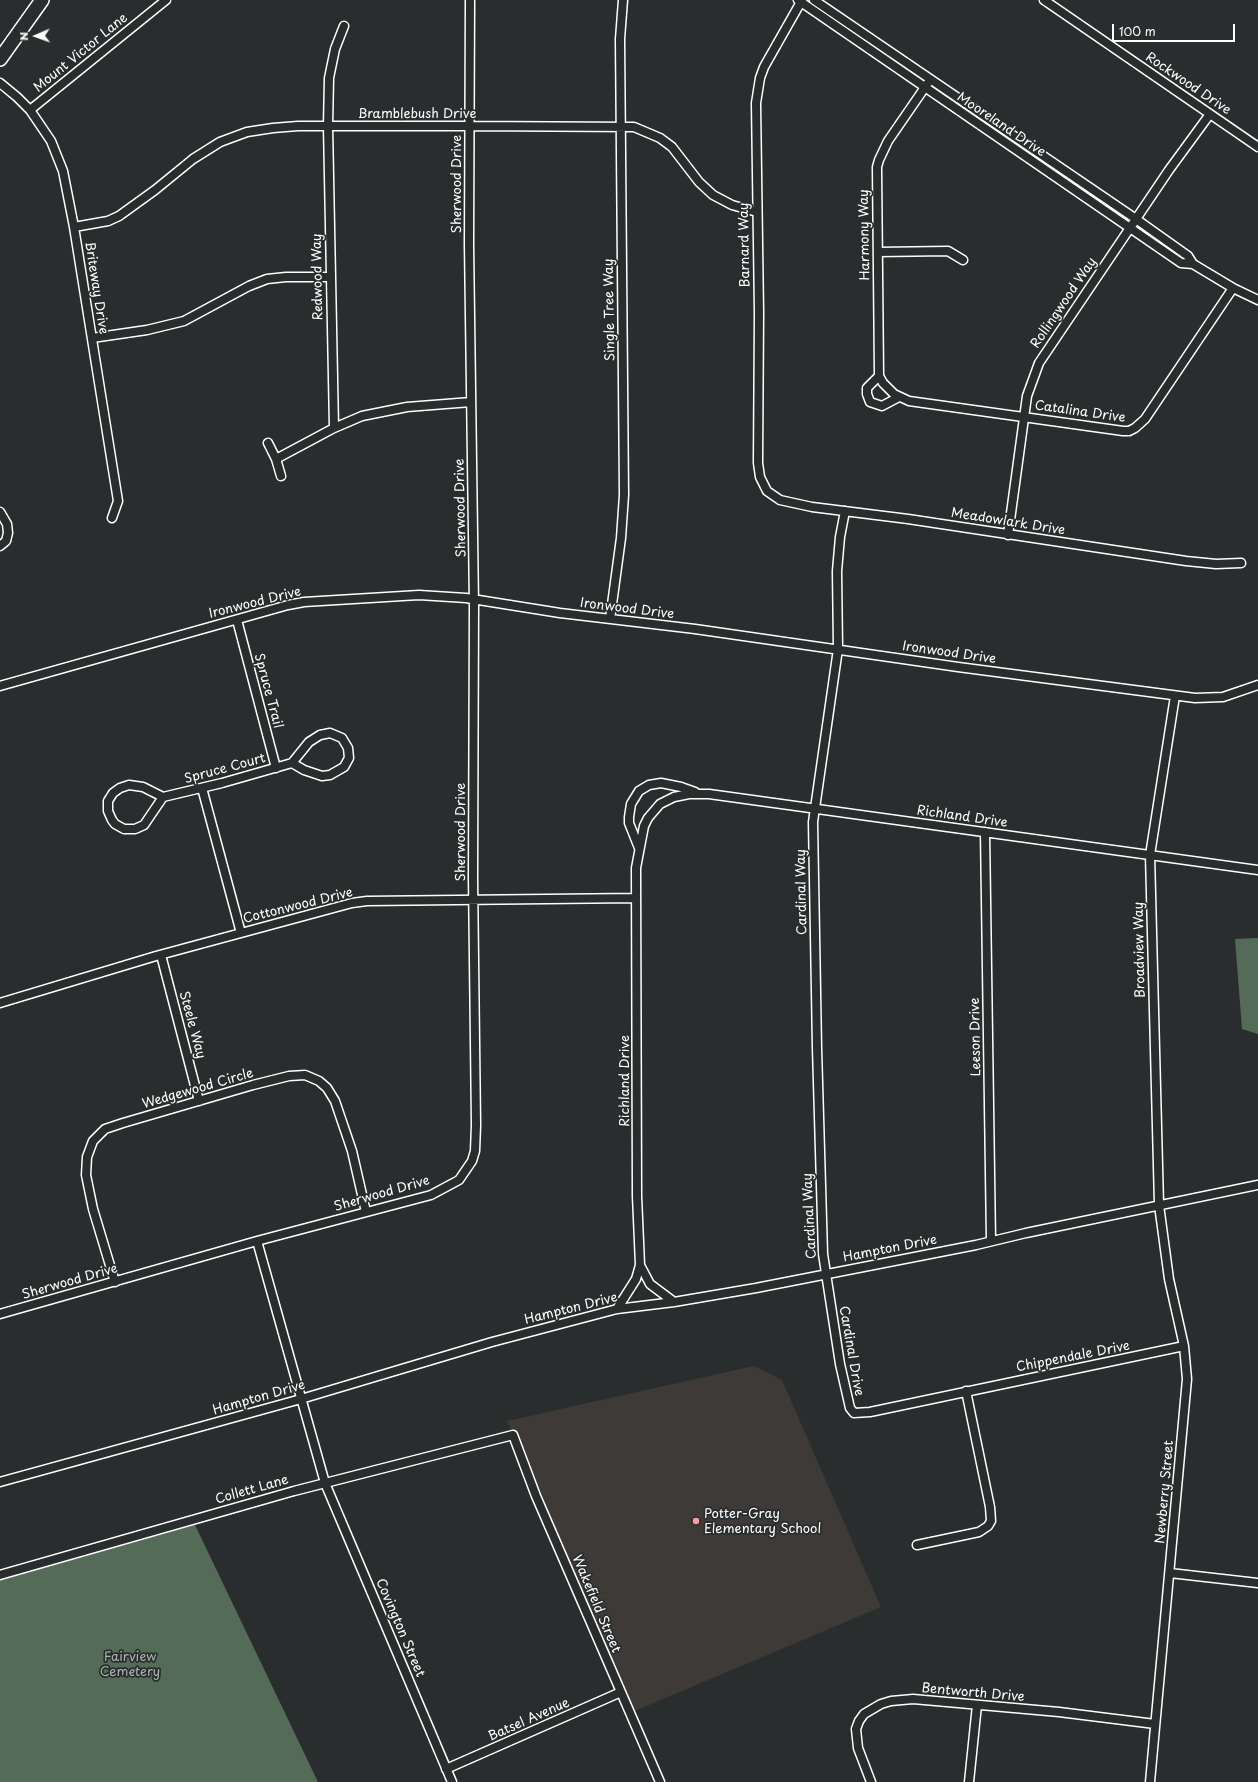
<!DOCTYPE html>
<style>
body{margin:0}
#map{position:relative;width:1258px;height:1782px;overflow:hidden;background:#2a2d2e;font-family:"Playpen Sans",sans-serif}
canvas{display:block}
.north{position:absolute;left:16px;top:16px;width:40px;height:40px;-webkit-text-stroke:3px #2a2d2e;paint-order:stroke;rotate:268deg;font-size:11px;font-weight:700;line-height:16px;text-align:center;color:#fff}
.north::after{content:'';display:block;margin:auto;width:14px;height:18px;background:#fff;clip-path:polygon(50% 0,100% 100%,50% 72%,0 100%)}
.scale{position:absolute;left:1112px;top:24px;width:123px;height:18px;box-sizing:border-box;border:2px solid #fff;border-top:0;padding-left:5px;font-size:12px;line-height:14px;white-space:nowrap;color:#fff;-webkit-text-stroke:3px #2a2d2e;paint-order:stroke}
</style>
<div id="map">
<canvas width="1258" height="1782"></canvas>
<div class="north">N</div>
<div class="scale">100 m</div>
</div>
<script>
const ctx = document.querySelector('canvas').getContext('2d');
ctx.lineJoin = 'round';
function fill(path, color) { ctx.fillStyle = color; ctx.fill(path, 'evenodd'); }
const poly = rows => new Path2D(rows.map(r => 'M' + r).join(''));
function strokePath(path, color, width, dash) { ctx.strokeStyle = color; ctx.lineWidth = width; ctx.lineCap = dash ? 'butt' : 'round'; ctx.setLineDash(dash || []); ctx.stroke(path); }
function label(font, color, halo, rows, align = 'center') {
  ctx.font = font + ' "Playpen Sans",sans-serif'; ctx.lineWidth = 3.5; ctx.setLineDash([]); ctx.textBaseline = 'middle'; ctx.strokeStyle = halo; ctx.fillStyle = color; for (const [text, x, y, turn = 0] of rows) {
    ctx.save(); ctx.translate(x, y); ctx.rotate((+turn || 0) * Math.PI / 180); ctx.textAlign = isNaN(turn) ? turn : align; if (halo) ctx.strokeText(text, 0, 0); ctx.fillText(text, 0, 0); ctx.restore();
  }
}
fill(poly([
 [754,1366,782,1380,881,1607,630,1713,507,1421]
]), '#3d3a38');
fill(poly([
 [1258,938,1258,1034,1242,1029,1235,939],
 [195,1525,318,1782,0,1782,0,1580]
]), '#546b58');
const street = poly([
 [798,0,1181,263,1193,264,1233,288,1258,300],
 [802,0,764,67,760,78,756,103,759,313,758,463,760,477,767,491,780,500,812,507,908,519,1186,561,1216,564,1241,563],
 [814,0,1136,219,1188,256,1193,264],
 [1044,0,1258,147],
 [930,80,888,141,879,160,877,167,879,376,883,383,894,394,909,401,1123,431,1129,431,1135,428,1145,419,1233,288],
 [0,83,17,97,30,110,51,141,63,171,74,227,118,501,112,518],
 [30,110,166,0],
 [74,227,108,221,119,216,155,190,193,159,220,142,247,132,273,128,298,126,470,126,634,127,660,138,672,147,699,182,713,195,732,205,757,212],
 [878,252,948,251,963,260],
 [92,338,147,330,184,321,249,286,267,279,286,277,329,277],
 [879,376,867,388,867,394,870,402,882,406,899,397],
 [334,428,328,126,329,78,335,49,344,26],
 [268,443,276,459,281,476],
 [276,459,334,428,362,416,407,407,471,402],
 [845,511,840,537,837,571,838,649,813,822,817,1048,823,1254,840,1364,850,1408,854,1413,870,1412,1184,1346],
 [0,512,7,524,8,533,6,541,0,546],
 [1008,535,1027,396,1039,363,1169,170,1210,114],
 [610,619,621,538,624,495,620,39,623,0],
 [237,620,276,768],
 [0,686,288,605,304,602,419,595,466,598,560,613,695,629,958,667,1195,698,1223,697,1258,685],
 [330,733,342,738,348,748,349,758,344,767,330,775,322,776,304,770,292,763,309,742,320,735,330,733],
 [129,785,143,787,163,797,144,825,135,829,124,829,115,824,112,820,108,811,108,801,113,793,120,788,129,785],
 [202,788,241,933],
 [163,797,222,783,292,763],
 [985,832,991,1241],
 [639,848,629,823,629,817,631,804,639,791,649,785,661,783,681,787,695,792],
 [161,955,199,1101],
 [0,1003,156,956,352,903,367,901,636,898],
 [257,1241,325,1483,452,1782],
 [640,1265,650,1284,674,1302],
 [115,1282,93,1209,86,1175,87,1157,93,1141,105,1129,123,1123,253,1085,289,1076,305,1075,319,1081,327,1088,335,1101,352,1151,366,1212],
 [617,1309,636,1279,640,1265,637,1196,636,868,644,826,648,818,660,804,674,797,689,794,709,794,1258,870],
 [0,1314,257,1241,431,1195,459,1180,472,1161,475,1151,476,1125,473,877,474,605,469,244,470,0],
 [0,1482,301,1399,492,1342,617,1309,674,1302,756,1288,976,1245,1026,1233,1258,1185],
 [917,1545,979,1532,988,1526,991,1521,990,1507,966,1391],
 [1170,1573,1258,1583],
 [0,1575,294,1491,513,1435,536,1496,660,1782],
 [446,1769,621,1692],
 [871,1782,858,1748,856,1729,859,1721,864,1714,881,1704,891,1701,913,1699,1059,1712,1155,1724],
 [969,1782,977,1705],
 [1150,1782,1187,1379,1184,1346,1169,1279,1159,1205,1150,855,1175,696]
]);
const primary = poly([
 [0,59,42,0]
]);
strokePath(street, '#fff', 11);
strokePath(primary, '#fff', 16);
strokePath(street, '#2a2d2e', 8);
strokePath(primary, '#2a2d2e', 13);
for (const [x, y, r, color] of [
 [696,1521,4,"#ff9aa2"]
]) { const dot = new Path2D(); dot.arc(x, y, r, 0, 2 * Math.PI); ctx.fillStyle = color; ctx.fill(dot); strokePath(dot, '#2a2d2e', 1.5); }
label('13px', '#fff', '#2a2d2e', [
 ["Mount Victor Lane",81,53,-39],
 ["Rockwood Drive",1188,84,34],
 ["Bramblebush Drive",417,114],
 ["Mooreland Drive",1001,125,34],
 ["Sherwood Drive",457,184,-90],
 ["Harmony Way",865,235,-91],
 ["Barnard Way",745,245,-91],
 ["Redwood Way",318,277,-91],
 ["Briteway Drive",96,288,81],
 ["Rollingwood Way",1064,303,-56],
 ["Single Tree Way",610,310,-91],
 ["Catalina Drive",1080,412,8],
 ["Sherwood Drive",461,508,-91],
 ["Meadowlark Drive",1008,522,9],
 ["Ironwood Drive",255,603,-14],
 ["Ironwood Drive",627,609,7],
 ["Ironwood Drive",949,653,8],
 ["Spruce Trail",268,691,75],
 ["Spruce Court",225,769,-15],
 ["Richland Drive",962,817,8],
 ["Sherwood Drive",461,832,-90],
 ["Cardinal Way",802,892,-91],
 ["Cottonwood Drive",298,906,-14],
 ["Broadview Way",1140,950,-91],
 ["Steele Way",192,1025,75],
 ["Leeson Drive",976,1037,-91],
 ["Richland Drive",625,1081,-90],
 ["Wedgewood Circle",198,1089,-16],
 ["Sherwood Drive",382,1194,-16],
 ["Cardinal Way",810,1216,-93],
 ["Hampton Drive",890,1249,-11],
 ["Sherwood Drive",70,1282,-16],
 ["Hampton Drive",571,1309,-14],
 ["Cardinal Drive",851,1351,80],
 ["Chippendale Drive",1073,1357,-11],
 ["Hampton Drive",259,1398,-16],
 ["Collett Lane",252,1490,-16],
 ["Newberry Street",1165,1492,-85],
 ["Wakefield Street",596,1604,67],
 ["Covington Street",400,1628,67],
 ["Bentworth Drive",973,1693,5],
 ["Batsel Avenue",529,1720,-24]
]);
label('13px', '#fff', '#2a2d2e', [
 ["Potter-Gray",704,1514],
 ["Elementary School",704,1529]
], 'left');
label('13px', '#aab5ac', '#2a2d2e', [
 ["Fairview",130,1657],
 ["Cemetery",130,1672]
]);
</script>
